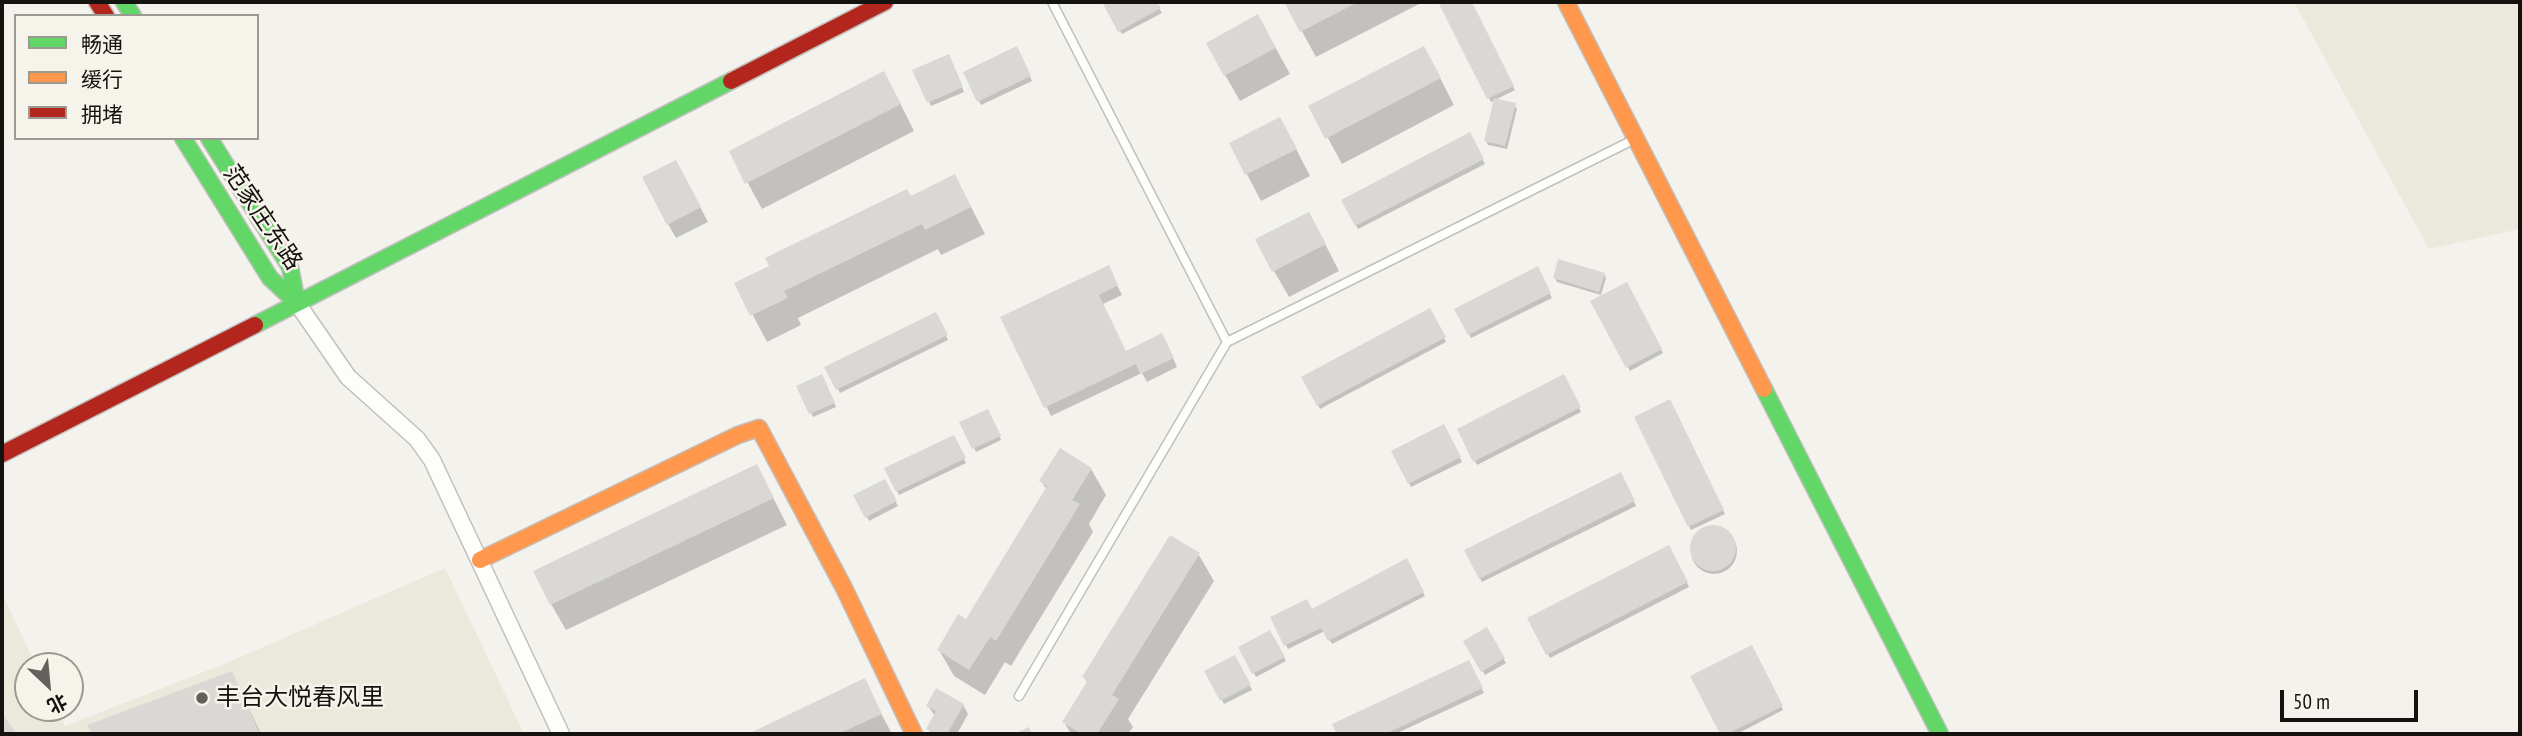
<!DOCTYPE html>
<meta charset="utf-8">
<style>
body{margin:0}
#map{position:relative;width:2522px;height:736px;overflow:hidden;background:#f3f2ed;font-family:"PT Sans Narrow","Noto Sans SC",sans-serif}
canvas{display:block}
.frame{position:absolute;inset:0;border:4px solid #14130f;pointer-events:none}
.legend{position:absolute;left:14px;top:14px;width:245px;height:126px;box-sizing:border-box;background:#f6f3ea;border:2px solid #9c9992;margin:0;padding:9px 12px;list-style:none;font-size:21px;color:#14130f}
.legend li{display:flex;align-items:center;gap:14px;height:35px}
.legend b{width:35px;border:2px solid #9c9992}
.north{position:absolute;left:14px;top:652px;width:70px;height:70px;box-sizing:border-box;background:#f6f3ea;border:2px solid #9c9992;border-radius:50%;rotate:154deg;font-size:19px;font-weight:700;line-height:28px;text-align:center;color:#14130f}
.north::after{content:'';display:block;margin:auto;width:24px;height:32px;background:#62615d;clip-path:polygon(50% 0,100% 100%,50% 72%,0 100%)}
.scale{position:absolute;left:2280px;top:690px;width:138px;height:32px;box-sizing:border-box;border:4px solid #14130f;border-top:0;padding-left:9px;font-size:21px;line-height:24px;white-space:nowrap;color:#14130f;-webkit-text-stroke:5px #f6f3ea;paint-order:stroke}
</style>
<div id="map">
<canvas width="2522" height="736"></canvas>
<div class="frame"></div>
<ul class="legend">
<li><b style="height:9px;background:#63d668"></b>畅通</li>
<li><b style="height:9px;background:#ff974d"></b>缓行</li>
<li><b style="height:9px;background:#b3261e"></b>拥堵</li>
</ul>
<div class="north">北</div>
<div class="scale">50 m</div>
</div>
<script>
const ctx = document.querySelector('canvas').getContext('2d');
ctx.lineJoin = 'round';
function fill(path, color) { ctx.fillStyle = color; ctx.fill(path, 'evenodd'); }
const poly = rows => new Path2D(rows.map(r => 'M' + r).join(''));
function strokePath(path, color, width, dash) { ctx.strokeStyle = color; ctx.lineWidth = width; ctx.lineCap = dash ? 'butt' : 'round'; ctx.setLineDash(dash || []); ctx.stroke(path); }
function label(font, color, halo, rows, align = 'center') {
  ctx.font = font + ' "PT Sans Narrow","Noto Sans SC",sans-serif'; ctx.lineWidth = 5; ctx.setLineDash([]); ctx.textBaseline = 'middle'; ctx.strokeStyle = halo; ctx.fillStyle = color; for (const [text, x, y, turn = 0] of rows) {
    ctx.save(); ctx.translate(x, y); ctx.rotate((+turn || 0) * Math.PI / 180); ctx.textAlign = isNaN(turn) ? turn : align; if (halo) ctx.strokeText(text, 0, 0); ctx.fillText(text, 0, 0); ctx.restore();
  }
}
fill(poly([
 [2294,2,2520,2,2520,229,2429,249],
 [445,568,524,734,2,734,2,593,36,666,28,666,28,708,56,708,65,726,224,664]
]), '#ebe8dc');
fill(poly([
 [1104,2,1155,2,1162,13,1122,34],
 [1286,2,1423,2,1316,57],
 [1440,2,1470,2,1515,90,1491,102],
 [1273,43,1290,74,1240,101,1225,75],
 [1016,48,1032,81,981,105,965,73],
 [950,60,964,92,931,106,915,71],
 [1438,74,1454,105,1342,164,1311,107],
 [898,99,914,131,762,209,731,152],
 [1514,105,1517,109,1507,149,1488,145,1486,141],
 [1469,135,1485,164,1358,229,1343,200],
 [1231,144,1294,145,1310,176,1261,201],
 [684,176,708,222,676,238,668,224],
 [955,176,985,234,941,255,938,249,798,318,801,325,767,342,736,283],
 [1323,240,1339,271,1289,297,1274,271],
 [1537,269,1552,298,1471,338,1457,310],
 [1604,274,1606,278,1601,295,1557,282,1555,278],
 [1113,277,1122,295,1103,304,1126,353,1167,345,1177,367,1147,382,1142,373,1051,416,1003,318],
 [1626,284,1663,353,1630,371,1593,302],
 [1430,311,1446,342,1320,409,1304,378],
 [935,314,948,340,840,393,827,367],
 [1563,376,1581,412,1477,465,1459,430],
 [824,380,836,407,813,417,799,386],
 [1669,401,1725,514,1691,530,1636,417],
 [990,415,1001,440,976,452,962,423],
 [1444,426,1462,462,1411,487,1393,452],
 [953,437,966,463,899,495,887,469],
 [757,466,787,525,566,630,551,604],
 [1091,469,1106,495,1089,524,1093,532,1011,666,1005,662,985,695,954,676,939,650,966,622,1047,490,1041,481],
 [1620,474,1636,506,1482,582,1466,551],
 [885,481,898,506,869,521,855,496],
 '1691 551a23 23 0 1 1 46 0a23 23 0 1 1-46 0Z',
 [1669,547,1689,587,1550,658,1529,618],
 [1199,555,1214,581,1128,719,1133,727,1128,734,1071,734,1064,722,1088,683,1084,677],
 [1406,561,1425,596,1332,644,1325,631,1288,649,1272,618,1311,611],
 [1487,630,1506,663,1485,675,1466,642],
 [1270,632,1286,661,1256,677,1240,648],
 [1751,647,1783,710,1737,734,1722,734,1693,677],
 [1235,657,1252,690,1224,704,1206,672],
 [1469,662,1484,693,1395,734,1339,734,1335,725],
 [232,673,261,734,94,734,89,725],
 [864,681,892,734,752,734],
 [963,705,968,714,957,734,932,734,928,729,935,716,928,706]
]), '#0003');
fill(poly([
 [1102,2,1157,2,1161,8,1118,32],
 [1284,2,1358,2,1300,32],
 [1438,2,1472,2,1514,86,1487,99],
 [1258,14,1276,48,1224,76,1206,43],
 [1017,46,1031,76,977,102,963,72],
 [1424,46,1441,78,1325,139,1308,106],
 [949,54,963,87,927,103,912,70],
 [884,71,901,104,745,184,729,151],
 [1494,98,1516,103,1505,146,1484,141],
 [1280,117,1297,149,1245,175,1229,143],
 [1470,132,1484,159,1355,226,1341,200],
 [676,160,701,207,667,225,642,177],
 [955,174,971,207,925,230,922,224,784,291,788,298,750,316,734,283,769,266,765,258,907,189,911,196],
 [1309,212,1326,244,1272,272,1255,239],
 [1558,259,1605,273,1599,292,1553,278],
 [1109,265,1118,285,1099,295,1126,351,1162,333,1174,358,1140,374,1136,364,1044,408,1000,317],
 [1538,266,1551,293,1468,335,1454,309],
 [1627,282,1662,349,1626,368,1590,301],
 [1430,308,1446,337,1317,406,1301,377],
 [936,312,948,335,836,390,824,367],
 [822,374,835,403,809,414,796,386],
 [1564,374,1581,407,1473,462,1457,429],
 [1670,399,1724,510,1688,527,1634,417],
 [988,409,1001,436,972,449,959,422],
 [1444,424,1461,457,1408,484,1391,451],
 [954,435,966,458,896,492,884,468],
 [1060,448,1092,468,1072,500,1080,504,996,641,990,637,969,670,937,650,958,614,966,619,1047,486,1039,481],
 [757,464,774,498,550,605,533,571],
 [1621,472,1635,501,1479,579,1464,550],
 [885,479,897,501,865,518,853,495],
 '1690 548a23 23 0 1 1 46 0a23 23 0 1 1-46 0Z',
 [1170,535,1200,553,1112,695,1119,699,1097,734,1082,734,1062,722,1088,680,1082,677],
 [1669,545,1688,582,1546,655,1527,618],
 [1407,558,1424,592,1328,641,1321,628,1284,646,1270,617,1307,599,1312,609],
 [1487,627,1505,658,1481,672,1463,641],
 [1270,630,1285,657,1252,674,1238,647],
 [1752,645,1783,706,1727,734,1720,734,1690,676],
 [1235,655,1251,685,1220,701,1204,671],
 [1469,660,1483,688,1385,734,1337,734,1332,724],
 [232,671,260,734,92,734,87,725],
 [865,678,882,714,838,734,748,734],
 [936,688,964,704,947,734,937,734,926,729,936,711,926,706],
 [2,713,16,734,2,734],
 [1029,727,1032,734,1014,734]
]), '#d9d8d4');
const lane = poly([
 [1227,342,1635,139],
 [1019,696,1227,342,1052,2]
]);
const street = poly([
 [297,303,348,377,417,439,432,460,561,734]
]);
const fast = poly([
 [124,2,133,16],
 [183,138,270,278,297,303],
 [209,138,290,267,297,303],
 [255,325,731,81],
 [1764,389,1940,734]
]);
const slow = poly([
 [1566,2,1764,389],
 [480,560,738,435,759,428,844,588,914,734]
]);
const jam = poly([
 [97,2,106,16],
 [731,81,885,2],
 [2,454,255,325]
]);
strokePath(lane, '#c1c0bc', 11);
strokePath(street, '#c1c0bc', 19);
strokePath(fast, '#c1c0bc', 19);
strokePath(slow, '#c1c0bc', 19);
strokePath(jam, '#c1c0bc', 19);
strokePath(lane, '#fdfdfc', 8);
strokePath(street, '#fdfdfc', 16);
strokePath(fast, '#63d668', 16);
strokePath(slow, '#ff974d', 16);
strokePath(jam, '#b3261e', 16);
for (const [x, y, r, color] of [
 [202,698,7,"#62615d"]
]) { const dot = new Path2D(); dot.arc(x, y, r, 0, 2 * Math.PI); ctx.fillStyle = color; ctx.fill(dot); strokePath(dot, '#f6f3ea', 2.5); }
label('24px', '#14130f', '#f6f3ea', [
 ["范家庄东路",262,218,56]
]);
label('24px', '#14130f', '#f6f3ea', [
 ["丰台大悦春风里",216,698]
], 'left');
</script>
